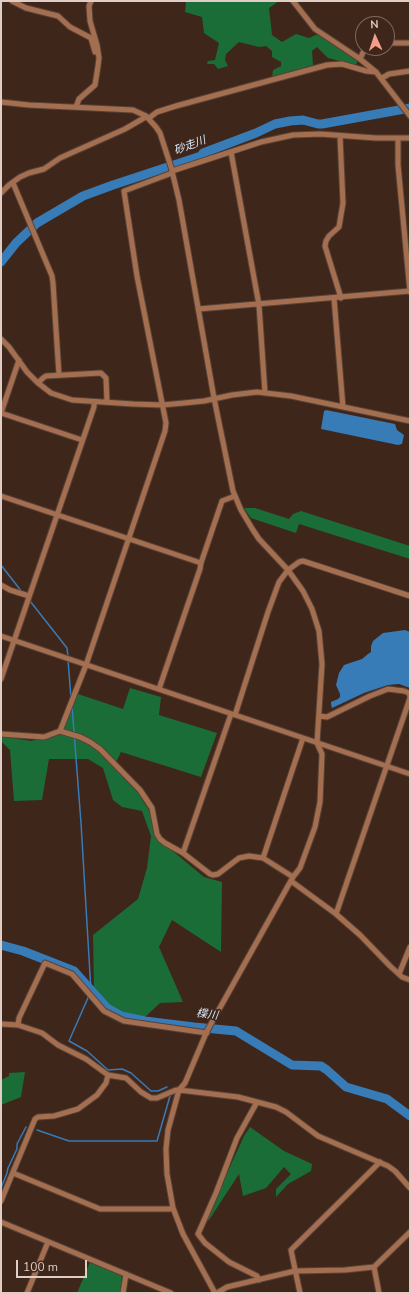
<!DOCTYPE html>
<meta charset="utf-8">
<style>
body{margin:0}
#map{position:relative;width:411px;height:1294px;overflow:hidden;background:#3f261a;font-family:"Nunito Sans",sans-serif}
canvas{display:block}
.frame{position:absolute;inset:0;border:2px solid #dfcdc6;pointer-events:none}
.north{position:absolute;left:355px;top:16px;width:40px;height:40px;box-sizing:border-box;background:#3f261a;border:1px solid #7f695f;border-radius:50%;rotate:357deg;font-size:11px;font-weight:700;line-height:16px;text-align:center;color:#dfcdc6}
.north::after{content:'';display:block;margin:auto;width:14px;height:18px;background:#f49d8d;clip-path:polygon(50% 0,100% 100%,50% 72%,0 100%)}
.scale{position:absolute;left:16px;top:1260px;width:71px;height:18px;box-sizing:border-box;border:2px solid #dfcdc6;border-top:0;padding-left:5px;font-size:12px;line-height:14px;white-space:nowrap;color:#dfcdc6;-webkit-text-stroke:3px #3f261a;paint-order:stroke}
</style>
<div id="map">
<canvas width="411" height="1294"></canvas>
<div class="frame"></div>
<div class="north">N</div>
<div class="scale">100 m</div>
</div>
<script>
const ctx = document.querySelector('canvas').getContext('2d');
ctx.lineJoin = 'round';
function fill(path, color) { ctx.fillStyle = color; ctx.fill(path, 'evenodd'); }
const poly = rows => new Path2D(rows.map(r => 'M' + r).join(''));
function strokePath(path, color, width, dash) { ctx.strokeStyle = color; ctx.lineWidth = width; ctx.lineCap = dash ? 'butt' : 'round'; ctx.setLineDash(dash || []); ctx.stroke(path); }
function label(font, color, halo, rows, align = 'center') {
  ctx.font = font + ' "Nunito Sans","Noto Sans JP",sans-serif'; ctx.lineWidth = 3.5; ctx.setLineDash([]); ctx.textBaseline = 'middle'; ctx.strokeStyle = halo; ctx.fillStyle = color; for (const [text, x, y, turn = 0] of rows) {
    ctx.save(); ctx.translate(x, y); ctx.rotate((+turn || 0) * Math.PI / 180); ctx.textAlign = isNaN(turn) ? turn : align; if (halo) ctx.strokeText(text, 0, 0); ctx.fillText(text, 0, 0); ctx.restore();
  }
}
fill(poly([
 [184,1,279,1,269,8,272,35,282,42,296,34,309,38,318,34,358,60,356,65,328,58,317,47,312,51,313,65,272,78,273,70,281,66,281,62,272,57,272,51,266,46,259,47,239,42,226,54,225,60,228,66,218,69,214,64,207,64,208,61,215,60,219,43,204,33,202,17,185,12,186,3],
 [244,508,255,508,289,519,293,514,301,511,410,546,410,559,299,524,296,533,251,518],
 [130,688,161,697,159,715,217,733,201,777,121,752,114,766,137,791,152,815,157,838,204,877,222,882,221,952,172,920,159,947,183,1002,160,1003,143,1019,123,1015,111,1007,94,989,93,935,138,899,147,868,151,836,142,811,122,807,113,800,103,768,88,759,49,759,42,800,14,801,10,750,1,741,1,736,31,741,61,734,78,694,123,709],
 [25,1072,21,1097,1,1105,1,1080,9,1076,9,1073],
 [250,1127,284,1151,312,1164,311,1171,288,1184,276,1197,276,1189,291,1174,284,1167,266,1188,243,1196,239,1174,209,1220,206,1219,244,1136],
 [90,1262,122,1275,120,1293,77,1293]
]), '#1a6d37');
fill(poly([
 [326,410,395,424,397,430,404,435,402,444,398,445,321,429,324,411],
 [405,630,410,632,410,688,399,684,388,685,364,693,332,708,331,704,331,702,338,699,340,697,340,694,336,685,339,673,344,665,362,659,368,654,371,652,371,646,373,641,383,633]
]), '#377bb7');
strokePath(poly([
 [1,565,22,592],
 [30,601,67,648,68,656],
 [68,660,71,698],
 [72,706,81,823,91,991,69,1041,87,1051,108,1070,122,1069,131,1073,151,1091,158,1091,167,1087],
 [37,1130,69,1141,157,1141,170,1096],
 [1,1188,7,1173,8,1168,17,1149,17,1144,26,1127]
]), '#377bb7', 1.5);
strokePath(poly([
 [1,262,16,243,37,223,83,196,113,185,201,156,203,153,256,133,275,124,290,121,303,120,318,124,322,124,410,108],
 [1,945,23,951,74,971,107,1008,121,1016,145,1021,194,1027,236,1031,292,1065,321,1066,327,1070,346,1087,387,1099,410,1116]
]), '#377bb7', 9);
const minor = poly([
 [12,1,26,8,58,16,70,27,91,38,95,52],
 [293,1,315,29,360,59,376,72,410,116],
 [387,43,410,43],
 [360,59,365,48],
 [382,78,389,74,410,71],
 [1,102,29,105,133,110,146,116,156,127,160,133,171,167,179,200,214,398,233,491,241,510,253,530,259,539,288,570,303,591,312,609,319,631,322,664,317,743,322,754,320,802,315,827,300,868,293,877,207,1031,185,1083,179,1090,168,1130,166,1149,167,1174,173,1208,183,1234,215,1293],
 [76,107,79,99,95,85,98,66,99,58,97,45,90,21,89,6,91,1],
 [149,118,157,112,176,106,327,65,342,64,366,71,376,72],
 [340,136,343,203,339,227,329,236,326,241,325,246,341,298],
 [398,139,398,165,410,292],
 [231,152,259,305,265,393],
 [172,171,261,142,293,135,320,134,376,138,410,138],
 [13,183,52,276,53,283,59,375],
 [1,193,9,185,20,177,29,173,44,169,60,158,125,129,144,118,146,116],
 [334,298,343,407],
 [198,309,410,291],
 [1,339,9,347,27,372,38,383,51,393,72,400,133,404,162,405,184,403,204,401,232,395,257,392,291,396,410,421],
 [19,360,1,413,82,440],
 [38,383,43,378,46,376,101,373,106,378,107,402],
 [1,496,201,563],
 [1,585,10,590,29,596],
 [1,636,410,774],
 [1,679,94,407,94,402],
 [159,689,200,569,201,563,222,501,235,496],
 [235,715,268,612,279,582,288,570,299,562,303,561,410,596],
 [319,716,327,717,370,696,388,689,404,691,409,693,410,697],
 [60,731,86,665,165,431,166,423,137,276,124,191,172,173],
 [1,734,44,737,60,731,80,737,90,742,100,749,140,790,152,808,157,834,160,839,165,843,183,853,210,874,213,875,218,874,239,858,249,856,263,858,293,877],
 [183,853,231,714],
 [263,858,303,738],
 [291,881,336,914,360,935,390,966,402,977,410,980],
 [336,914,410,698],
 [399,974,410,947],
 [1,1024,18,1025,42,1033,58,1045,86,1059,108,1075,126,1078,141,1092,151,1098,157,1098,176,1090,179,1090,238,1097,276,1107,286,1112,318,1136,388,1166,395,1171,410,1188],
 [18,1025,19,1018,45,963,72,974,104,1011,124,1021,207,1033],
 [257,1102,237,1138,216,1193,198,1234,205,1243,229,1262,257,1276,259,1280],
 [13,1173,100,1209,169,1209,173,1208],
 [1,1201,35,1119,38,1117,54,1116,78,1109,97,1095,106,1083,108,1075],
 [1,1222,171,1293],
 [374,1267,379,1293],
 [27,1293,48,1242],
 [123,1293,126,1274],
 [217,1293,227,1287,295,1271,345,1270,374,1267,410,1232],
 [300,1293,291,1250,380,1162]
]);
strokePath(minor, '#594136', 7);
strokePath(minor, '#a36f50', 5);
label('italic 11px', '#d5e6f7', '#3f261a', [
 ["砂走川",190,146,-20],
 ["楪川",207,1015,7]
]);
</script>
